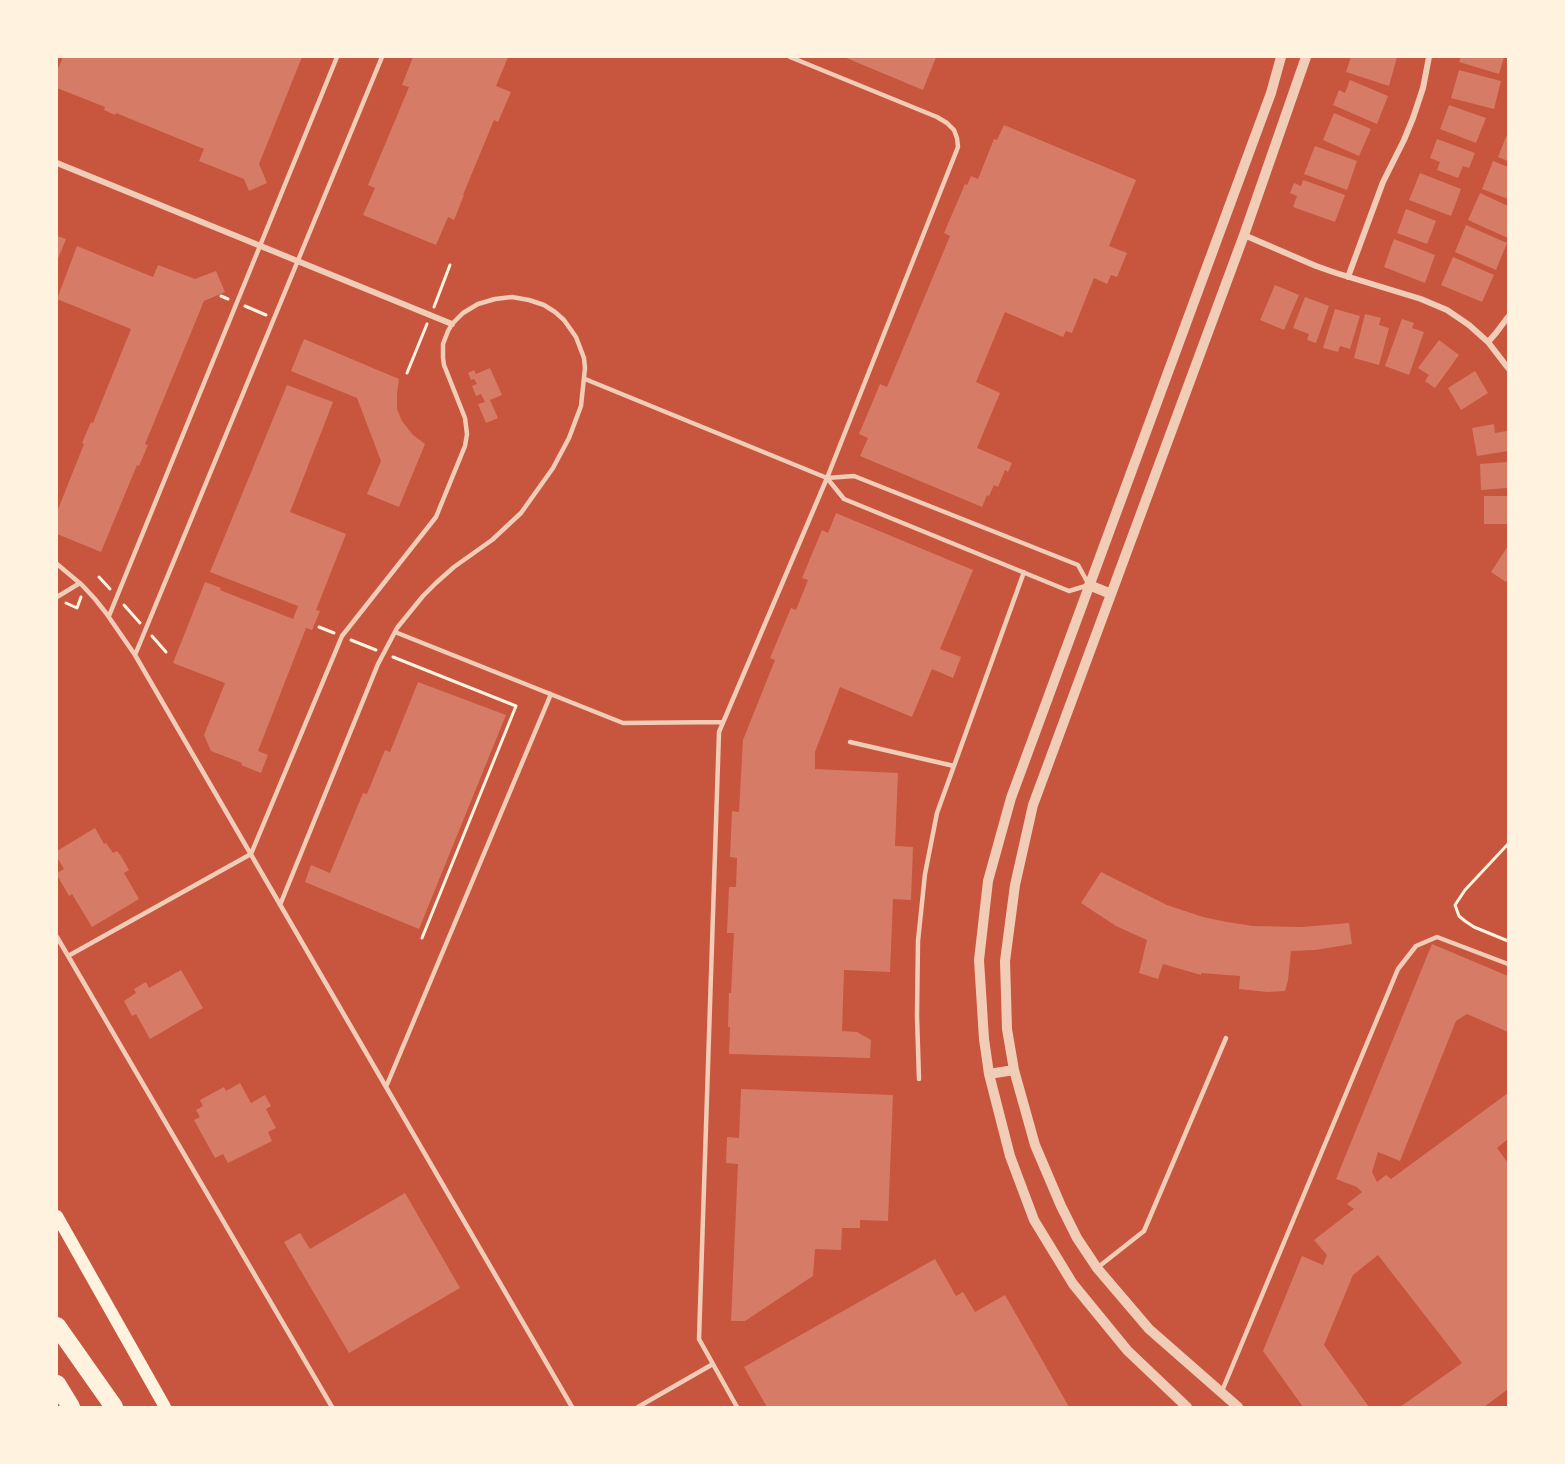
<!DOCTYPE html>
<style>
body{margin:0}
#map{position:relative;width:1565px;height:1464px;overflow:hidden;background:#c8553d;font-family:Helvetica,sans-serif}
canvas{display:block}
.frame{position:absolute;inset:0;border:58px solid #fff3e0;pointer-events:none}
</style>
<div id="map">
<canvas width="1565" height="1464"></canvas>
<div class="frame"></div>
</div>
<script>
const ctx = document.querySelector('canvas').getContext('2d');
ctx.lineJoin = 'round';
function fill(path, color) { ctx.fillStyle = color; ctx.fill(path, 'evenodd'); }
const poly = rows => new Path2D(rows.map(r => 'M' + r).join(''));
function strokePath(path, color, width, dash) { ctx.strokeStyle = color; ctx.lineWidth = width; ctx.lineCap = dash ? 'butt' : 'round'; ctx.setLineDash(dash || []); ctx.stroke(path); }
fill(poly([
 [63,57,302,57,259,164,267,183,249,191,244,179,199,161,204,149,116,113,115,115,104,110,105,107,57,88,57,71],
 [413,57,508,57,496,86,511,92,498,122,494,120,463,195,464,195,454,220,448,217,436,245,363,215,375,188,368,185,409,87,402,85],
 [844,57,936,57,923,90],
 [1351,57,1397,57,1389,86,1346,72],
 [1461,57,1504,57,1499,74,1459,62],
 [1459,70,1501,81,1494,109,1451,98],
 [1350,80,1388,96,1377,124,1333,105,1339,90,1345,93],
 [1449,105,1486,118,1476,143,1440,129],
 [1334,113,1371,129,1359,156,1323,140],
 [1004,125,1136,180,1109,246,1127,253,1117,277,1111,275,1107,284,1094,278,1072,333,1066,331,1063,337,1005,312,976,382,1000,393,977,448,1012,463,1008,472,1005,470,998,487,994,485,989,496,987,495,982,507,860,456,868,438,859,434,880,384,887,387,950,236,944,233,965,184,967,185,971,176,978,179,994,139,997,140],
 [1508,132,1508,161,1498,157],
 [1437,139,1475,153,1469,168,1463,166,1458,178,1437,170,1440,162,1430,158],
 [1315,146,1357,161,1347,190,1304,174],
 [1493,161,1508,167,1508,199,1482,189],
 [1420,173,1461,189,1451,216,1409,200],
 [1303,180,1345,195,1335,222,1293,207,1297,196,1290,193,1294,183,1301,186],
 [1480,193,1508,206,1508,238,1468,220],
 [1406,209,1436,221,1427,244,1397,233],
 [1466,225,1507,243,1496,270,1455,252],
 [57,236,66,239,57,261],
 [1394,239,1435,255,1425,283,1384,267],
 [77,246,153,277,158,265,195,279,216,271,225,292,204,301,145,444,148,445,139,466,137,465,101,552,57,534,57,512,84,444,82,443,91,422,93,423,131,329,57,299],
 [1453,257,1494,275,1482,302,1441,285],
 [1275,285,1299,295,1284,330,1260,320],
 [1305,297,1329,306,1316,343,1307,340,1309,334,1293,328],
 [1335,309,1360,316,1350,349,1340,346,1338,352,1323,348],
 [1365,314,1381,318,1379,325,1389,328,1379,365,1354,358],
 [1402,319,1414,323,1412,328,1424,332,1409,375,1385,366],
 [304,339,399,379,397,394,397,409,402,421,413,435,425,444,399,507,367,494,381,461,357,398,291,371],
 [1439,340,1459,355,1435,388,1425,381,1429,375,1418,368],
 [490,368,502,395,490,400,498,418,486,423,478,404,485,402,481,394,476,396,472,386,477,384,474,379,471,380,468,373,474,370,476,374],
 [1475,371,1488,393,1461,410,1448,388],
 [287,385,333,402,290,512,346,534,316,610,320,611,312,630,306,628,258,751,268,755,261,773,241,765,242,763,211,751,204,735,225,683,173,663,205,582,221,588,220,590,293,619,298,606,210,572],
 [1494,424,1495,433,1507,431,1508,451,1477,456,1472,428],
 [1508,462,1508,488,1481,490,1480,464],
 [1484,496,1508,496,1508,524,1484,524],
 [836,513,973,570,940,649,961,657,953,678,932,669,912,717,840,687,815,752,815,769,898,773,895,846,913,847,911,900,893,899,890,972,844,970,842,1031,857,1032,871,1040,870,1058,729,1054,730,1027,728,1027,729,993,731,993,734,933,727,933,729,887,736,887,737,858,730,857,732,811,739,812,743,740,775,660,770,658,791,608,796,610,808,580,802,578,822,530,828,533],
 [1508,546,1508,579,1506,582,1491,572],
 [418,682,506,715,419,929,305,882,311,865,330,873,363,793,367,794,385,750,390,752],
 [95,828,104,844,106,843,113,853,117,851,121,856,129,870,124,873,139,899,92,927,72,894,69,896,57,875,57,873,64,869,57,857,57,851],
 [1101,872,1167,905,1203,917,1227,922,1253,926,1302,927,1349,923,1352,944,1315,950,1291,951,1288,980,1285,991,1267,992,1239,989,1240,976,1201,973,1201,975,1163,964,1158,979,1139,973,1147,940,1116,926,1081,903],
 [1432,944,1508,976,1508,1032,1467,1014,1456,1021,1400,1161,1378,1152,1372,1172,1377,1182,1386,1175,1391,1179,1508,1093,1508,1139,1497,1148,1508,1163,1508,1389,1484,1407,1400,1407,1462,1363,1378,1255,1353,1275,1324,1345,1369,1407,1303,1407,1263,1351,1302,1256,1323,1265,1327,1255,1314,1240,1354,1209,1347,1204,1362,1192,1357,1187,1336,1179],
 [181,970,203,1008,150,1039,136,1014,132,1016,124,1001,136,993,134,989,146,982,149,988],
 [240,1083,251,1103,265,1095,271,1106,266,1109,276,1128,268,1132,272,1141,228,1163,223,1154,215,1158,194,1120,200,1117,196,1110,203,1106,200,1100,224,1087,226,1091],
 [741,1089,893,1095,888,1221,860,1220,860,1228,842,1228,841,1250,815,1249,813,1276,745,1321,731,1321,738,1164,726,1163,727,1137,739,1138],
 [405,1193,460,1288,349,1353,284,1242,300,1233,310,1249],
 [935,1259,956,1296,963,1292,975,1312,1005,1295,1069,1407,767,1407,744,1367]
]), '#d67c66');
strokePath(poly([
 [221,296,228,299],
 [245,306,266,315],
 [434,307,450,265],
 [407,373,427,324],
 [99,577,110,589],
 [66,603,77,608,81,597],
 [124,605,140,623],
 [319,627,334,633],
 [152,636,166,652],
 [351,640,376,650],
 [393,657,516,706,422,938],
 [1508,844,1465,890,1455,905,1459,916,1465,921,1474,927,1508,941]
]), '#fff3e0', 3);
strokePath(poly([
 [585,379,827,478,854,476,1078,565,1089,585,1069,591,844,499,827,478],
 [57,564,82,585,95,599,106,613,135,655,572,1407],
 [57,597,80,583],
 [109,616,337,57],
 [395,632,623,723,723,722],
 [135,655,382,57],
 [850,742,954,766],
 [57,937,332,1407],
 [68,956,251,854,342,636,436,517,465,446,467,434,465,418,444,365,443,358,443,344,448,331,452,324,463,313,478,304,495,299,512,297,529,300,544,305,555,312,564,320,576,337,584,358,585,368,581,406,569,438,553,468,521,513,492,540,454,567,436,583,423,596,397,628,378,664,280,905],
 [919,1079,917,1016,918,941,925,874,937,813,1024,572],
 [386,1087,551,694],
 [1097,1268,1144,1231,1226,1038],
 [1222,1391,1398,969,1416,946,1437,937,1508,964],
 [638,1407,713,1364],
 [737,1407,699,1339,719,732,827,478,958,147,957,138,954,130,947,123,937,117,790,57]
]), '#f1ccb7', 4.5);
strokePath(poly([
 [57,163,452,324],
 [1244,235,1316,266,1336,273,1421,299,1447,310,1469,325,1488,342,1508,368],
 [1348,277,1383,182,1404,140,1413,118,1423,88,1429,57],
 [1488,342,1496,333,1508,317]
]), '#f1ccb7', 6);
strokePath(poly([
 [1089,585,1111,594],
 [989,1074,1014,1070],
 [1187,1407,1127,1350,1073,1284,1034,1220,1010,1156,989,1074,984,1039,979,960,988,881,1011,798,1271,93,1281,57],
 [1238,1407,1149,1329,1097,1268,1077,1238,1061,1206,1035,1145,1014,1070,1007,1029,1005,961,1015,885,1033,805,1244,235,1306,57]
]), '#f1ccb7', 10);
strokePath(poly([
 [57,1216,165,1407]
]), '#fff3e0', 12);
strokePath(poly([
 [57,1326,114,1407],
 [57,1384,71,1407]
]), '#fff3e0', 18);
</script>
